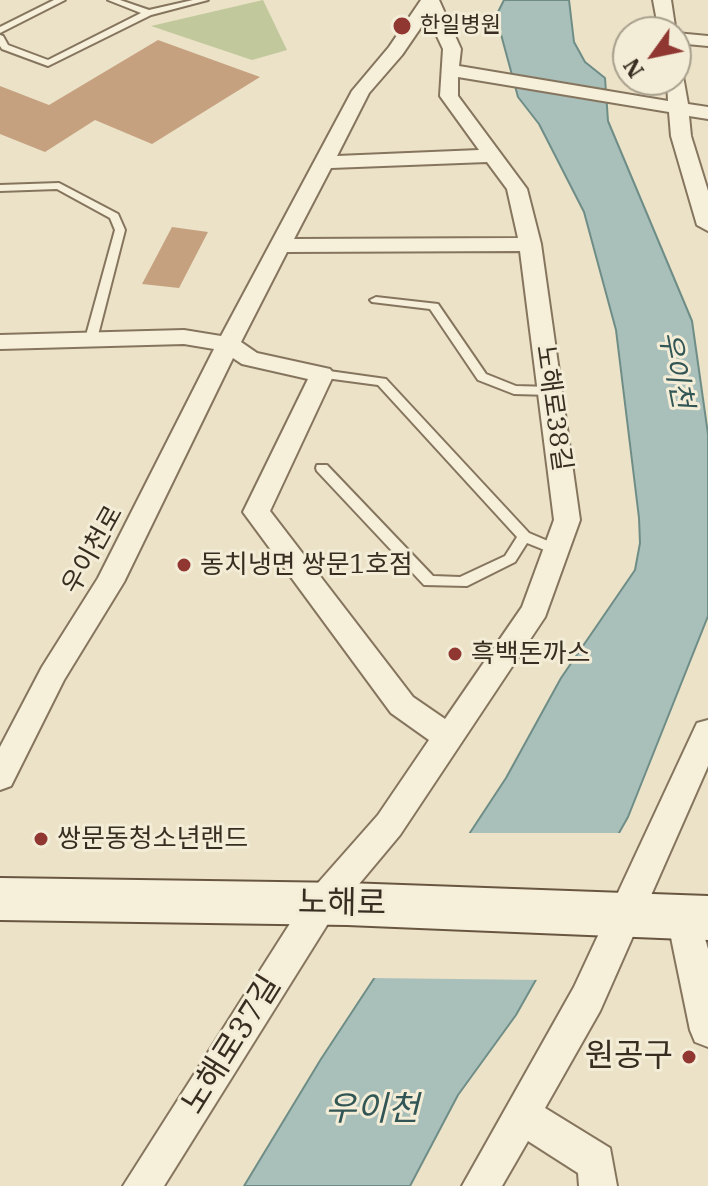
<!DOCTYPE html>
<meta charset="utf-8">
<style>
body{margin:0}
#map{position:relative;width:708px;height:1186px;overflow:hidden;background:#ebe2c7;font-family:"IBM Plex Serif",serif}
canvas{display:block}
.north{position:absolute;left:612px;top:16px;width:80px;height:80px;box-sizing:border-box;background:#f3ecd6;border:2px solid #a8a08d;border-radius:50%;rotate:237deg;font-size:22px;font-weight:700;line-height:32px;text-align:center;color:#372d20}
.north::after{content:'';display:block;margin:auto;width:28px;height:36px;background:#903732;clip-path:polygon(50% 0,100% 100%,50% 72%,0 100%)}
</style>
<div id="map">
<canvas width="708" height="1186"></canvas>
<div class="north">N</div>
</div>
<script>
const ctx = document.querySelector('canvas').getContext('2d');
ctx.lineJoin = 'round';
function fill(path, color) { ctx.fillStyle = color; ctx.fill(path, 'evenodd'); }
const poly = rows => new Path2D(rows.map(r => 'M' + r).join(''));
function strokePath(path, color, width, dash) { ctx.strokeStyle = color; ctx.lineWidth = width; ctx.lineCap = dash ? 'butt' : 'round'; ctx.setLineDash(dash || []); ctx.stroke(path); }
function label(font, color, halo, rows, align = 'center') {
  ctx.font = font + ' "IBM Plex Serif","Noto Sans KR",serif'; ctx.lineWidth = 6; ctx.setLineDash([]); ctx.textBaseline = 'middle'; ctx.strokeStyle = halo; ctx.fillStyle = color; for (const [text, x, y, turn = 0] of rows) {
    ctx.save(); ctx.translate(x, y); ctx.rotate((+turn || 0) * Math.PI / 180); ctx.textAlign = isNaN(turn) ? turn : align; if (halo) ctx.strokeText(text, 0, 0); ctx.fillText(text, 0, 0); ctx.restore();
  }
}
fill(poly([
 [263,0,287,50,252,60,151,26]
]), '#c1c99c');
const water = poly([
 [504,0,569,0,574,42,585,62,605,78,608,121,692,321,708,434,708,616,628,817,516,1015,458,1095,410,1186,244,1186,321,1059,506,778,561,678,635,570,640,543,639,518,616,330,584,212,539,124,518,97,496,16,504,0]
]);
fill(water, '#a8bfba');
strokePath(water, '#6f8d87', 2);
fill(poly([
 [464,833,623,833,540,980,369,978]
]), '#ebe2c7');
fill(poly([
 [158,40,260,77,152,144,95,120,45,152,0,134,0,86,49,105],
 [172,227,208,232,179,288,142,284]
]), '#c6a180');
const service = poly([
 [54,0,65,0,0,33,0,27,54,0],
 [108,0,120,0,149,10,193,0,208,0,151,15,48,66,2,49,0,46,0,35,3,36,8,45,48,60,141,13,108,0],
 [59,183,118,214,125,230,97,339,91,343,85,339,115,230,110,218,57,189,0,191,0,185,59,183],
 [376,297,438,304,486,374,516,386,551,387,557,391,551,395,514,394,478,380,430,309,372,302,370,300,376,297],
 [322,370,386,379,529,533,562,547,564,550,562,553,552,553,527,543,515,562,467,586,424,585,317,471,316,468,317,465,327,465,433,576,460,577,505,556,517,537,378,385,318,377,316,374,322,370]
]);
const minor = poly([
 [421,0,439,0,461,49,459,66,668,101,667,80,676,80,676,74,683,76,688,104,708,107,708,119,689,116,691,136,708,191,708,231,697,225,671,136,669,112,458,77,458,96,527,189,541,244,580,520,545,617,400,835,334,914,164,1186,123,1186,310,892,378,815,429,740,391,713,243,512,308,379,242,364,233,358,124,582,64,680,11,786,0,790,0,747,42,667,98,578,214,349,184,344,0,349,0,335,184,330,221,336,352,91,389,47,421,0],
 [428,17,443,49,440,96,479,150,337,156,369,93,402,55,428,17],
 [487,162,507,189,518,238,294,239,331,168,487,162],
 [520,251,554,520,522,607,445,719,413,697,270,511,334,374,330,369,257,353,241,342,287,252,520,251],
 [653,0,671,0,676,33,708,36,708,46,676,43,676,32,659,32,653,0],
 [708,720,708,766,600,1011,545,1108,610,1148,617,1186,579,1186,578,1173,528,1141,502,1186,462,1186,574,987,697,723,708,720],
 [684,903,696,907,708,949,708,1047,695,1042,690,1030,667,918,672,907,684,903]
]);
const secondary = poly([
 [0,878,347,883,708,896,708,940,347,925,0,920,0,878]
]);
strokePath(service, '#86755e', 4);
strokePath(minor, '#86755e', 4);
strokePath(secondary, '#685641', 4);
fill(service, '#f6f0da');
fill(minor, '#f6f0da');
fill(secondary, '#f6f0da');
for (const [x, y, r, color] of [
 [402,26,10,"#903732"],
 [184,565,8,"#903732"],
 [455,654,8,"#903732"],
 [41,839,8,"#903732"],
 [689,1057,8,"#903732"]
]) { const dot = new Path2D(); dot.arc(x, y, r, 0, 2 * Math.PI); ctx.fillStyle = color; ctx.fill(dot); strokePath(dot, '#f3ecd6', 3); }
label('22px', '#372d20', '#f3ecd6', [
 ["한일병원",420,26]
], 'left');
label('26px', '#372d20', '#f3ecd6', [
 ["노해로38길",553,408,82],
 ["우이천로",93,550,-61]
]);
label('26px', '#372d20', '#f3ecd6', [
 ["동치냉면 쌍문1호점",200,565],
 ["흑백돈까스",471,654],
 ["쌍문동청소년랜드",57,839]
], 'left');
label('italic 28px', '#315655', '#f3ecd6', [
 ["우이천",675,370,79]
]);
label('32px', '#372d20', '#f3ecd6', [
 ["노해로",342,904,1],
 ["노해로37길",232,1045,-58]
]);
label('32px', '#372d20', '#f3ecd6', [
 ["원공구",673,1057]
], 'right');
label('italic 34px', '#315655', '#f3ecd6', [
 ["우이천",372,1110]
]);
</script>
